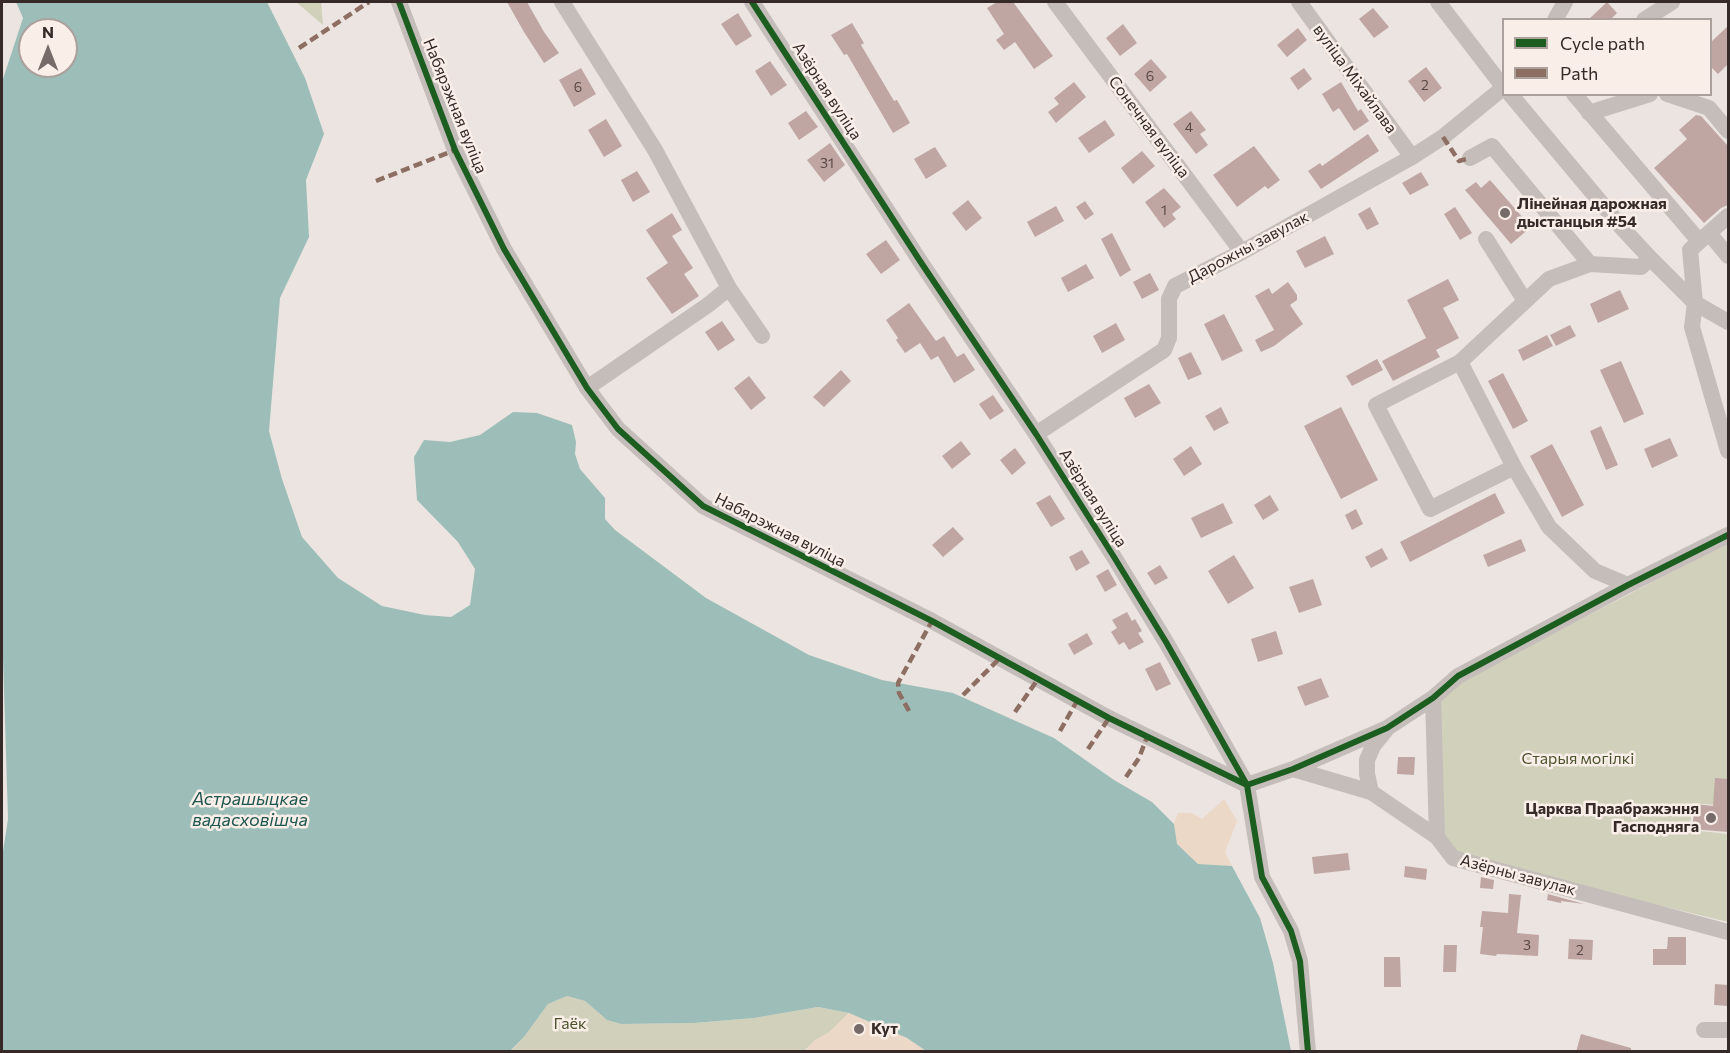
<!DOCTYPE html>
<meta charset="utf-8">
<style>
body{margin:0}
#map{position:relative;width:1730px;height:1053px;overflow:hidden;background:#ece4e0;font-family:Commissioner,sans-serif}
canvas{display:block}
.frame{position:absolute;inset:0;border:3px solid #362a28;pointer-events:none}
.legend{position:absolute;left:1502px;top:18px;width:210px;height:78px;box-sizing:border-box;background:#f9eee8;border:2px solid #aba09b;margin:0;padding:8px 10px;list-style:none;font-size:18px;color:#362a28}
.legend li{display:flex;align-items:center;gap:12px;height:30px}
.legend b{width:30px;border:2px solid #aba09b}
.north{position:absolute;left:18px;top:18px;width:60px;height:60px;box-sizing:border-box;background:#f9eee8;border:2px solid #aba09b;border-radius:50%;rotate:0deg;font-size:16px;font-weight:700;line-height:24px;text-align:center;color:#362a28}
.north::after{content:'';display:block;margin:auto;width:21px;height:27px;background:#766b68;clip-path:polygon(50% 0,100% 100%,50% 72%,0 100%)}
</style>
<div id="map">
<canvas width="1730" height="1053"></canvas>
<div class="frame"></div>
<ul class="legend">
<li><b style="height:8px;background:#1b5e20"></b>Cycle path</li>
<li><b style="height:8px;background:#8d6e63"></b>Path</li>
</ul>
<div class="north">N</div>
</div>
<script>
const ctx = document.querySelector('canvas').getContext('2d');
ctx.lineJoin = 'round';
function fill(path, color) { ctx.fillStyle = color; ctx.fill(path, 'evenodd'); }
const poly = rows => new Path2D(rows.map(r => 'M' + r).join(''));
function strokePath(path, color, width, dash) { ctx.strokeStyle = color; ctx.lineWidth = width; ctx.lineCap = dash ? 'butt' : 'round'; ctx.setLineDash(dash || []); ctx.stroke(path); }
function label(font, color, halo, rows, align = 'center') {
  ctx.font = font + ' Commissioner,sans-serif'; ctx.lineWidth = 5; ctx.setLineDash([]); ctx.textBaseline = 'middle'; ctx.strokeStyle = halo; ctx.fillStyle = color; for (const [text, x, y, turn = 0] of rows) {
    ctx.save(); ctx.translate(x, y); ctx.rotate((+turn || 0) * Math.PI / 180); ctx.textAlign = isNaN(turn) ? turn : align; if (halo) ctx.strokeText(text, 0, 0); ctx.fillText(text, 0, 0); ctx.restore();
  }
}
fill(poly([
 [296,2,321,2,323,25],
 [1728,543,1728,806,1692,803,1690,830,1728,834,1728,922,1456,856,1445,844,1437,708,1450,687],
 [567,996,585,1001,607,1020,621,1024,694,1023,754,1018,818,1007,849,1013,829,1033,814,1041,804,1051,510,1052,524,1037,548,1004]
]), '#d0d0bb');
fill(poly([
 [1224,799,1237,821,1225,852,1232,866,1198,864,1177,844,1174,824,1178,813,1192,813,1202,819],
 [849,1013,907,1038,926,1051,804,1052,814,1041,829,1032]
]), '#ecd8c7');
fill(poly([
 [16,2,267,2,305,78,324,134,306,180,309,237,280,298,269,431,282,479,302,537,338,578,382,606,425,615,451,617,470,605,475,569,458,542,417,500,414,457,424,440,450,442,480,435,513,412,537,413,572,425,576,442,575,454,580,469,605,498,605,519,615,530,706,598,809,655,882,680,953,693,1054,738,1114,780,1152,802,1174,824,1177,844,1198,864,1232,866,1260,918,1273,963,1291,1051,926,1051,907,1038,849,1013,818,1007,754,1018,694,1023,621,1024,607,1020,585,1001,567,996,548,1004,524,1037,510,1051,2,1051,2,858,8,819,2,625,2,82,23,18],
 [30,30,66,30,66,66,30,66]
]), '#9dbeb8');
fill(poly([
 [507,2,527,2,544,32,559,53,544,63,524,32],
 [997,2,1013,2,1053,56,1034,69,1015,42,1004,50,996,40,1004,34,987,8],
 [1607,2,1617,13,1610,20,1588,20],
 [1373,8,1389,27,1374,38,1359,19],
 [738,13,752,36,736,46,721,24],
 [852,23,864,43,861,45,894,101,897,100,910,123,893,133,847,54,844,55,831,35],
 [1123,24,1137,43,1120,56,1106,38],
 [1728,26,1728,64,1718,74,1710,66,1710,43],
 [1298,28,1307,40,1287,57,1277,45],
 [1151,59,1167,77,1150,92,1134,74],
 [770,61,787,85,771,96,755,71],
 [1426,67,1442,88,1424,102,1408,81],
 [581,68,596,94,574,107,559,80],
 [1304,68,1312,79,1298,90,1290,78],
 [1074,82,1086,97,1056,123,1048,112,1059,104,1054,98],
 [1341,82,1358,111,1361,109,1369,121,1354,131,1339,108,1333,112,1322,94],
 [806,111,818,127,799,140,788,123],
 [1191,111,1206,130,1200,134,1208,145,1196,154,1173,124],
 [1696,115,1701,116,1728,146,1728,205,1721,208,1704,223,1654,168,1687,139,1679,130],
 [606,119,622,146,604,157,588,130],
 [1105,120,1115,135,1089,153,1078,138],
 [1368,134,1379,151,1321,189,1308,171,1320,163,1322,166],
 [830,143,845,165,824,182,807,160],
 [1254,146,1280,180,1268,189,1265,186,1237,207,1213,175],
 [935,147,947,166,926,179,914,159],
 [1142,151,1155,166,1133,184,1121,168],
 [637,171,650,192,633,202,621,180],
 [1421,172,1429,185,1410,195,1402,183],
 [1490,180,1531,227,1511,244,1465,190,1476,182,1481,188],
 [1164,188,1181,207,1172,214,1176,219,1164,228,1145,202],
 [968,200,982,218,966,231,952,213],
 [1085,201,1094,214,1085,220,1076,207],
 [1056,206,1064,221,1035,237,1027,222],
 [1370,207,1379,224,1367,230,1358,214],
 [1455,207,1472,233,1460,240,1444,214],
 [672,213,682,230,672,236,693,268,684,274,699,296,672,314,646,278,668,263,646,230],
 [1112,233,1131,270,1120,277,1101,239],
 [1325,236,1334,254,1305,268,1296,251],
 [886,240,900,260,881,274,866,254],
 [1086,264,1094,278,1068,292,1061,278],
 [1150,273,1159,290,1142,299,1133,282],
 [1448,279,1459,300,1443,308,1459,338,1436,350,1440,357,1393,381,1382,361,1426,338,1407,300],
 [1288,282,1297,295,1297,300,1290,305,1303,324,1274,346,1261,352,1255,340,1274,330,1255,296,1269,288,1272,294],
 [1620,290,1629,309,1598,323,1590,304],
 [909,303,936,341,944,336,957,357,964,353,975,370,954,383,938,356,931,360,920,343,905,353,896,340,898,338,886,320],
 [1224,314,1243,351,1222,361,1204,324],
 [722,321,735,340,718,351,705,332],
 [1116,323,1125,340,1102,353,1093,336],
 [1570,325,1576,336,1556,346,1550,335],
 [1547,335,1553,346,1523,361,1518,350],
 [1191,352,1202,374,1188,380,1178,358],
 [1377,359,1383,370,1352,386,1346,376],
 [1621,361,1644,414,1624,423,1600,370],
 [841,370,851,381,824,407,813,397],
 [1503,373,1528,421,1513,429,1488,381],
 [749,376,766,398,751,410,734,388],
 [1149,384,1161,403,1135,418,1124,398],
 [993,395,1004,411,990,420,979,404],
 [1221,407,1229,423,1214,431,1205,416],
 [1341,407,1378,480,1341,499,1304,426],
 [1601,426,1618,465,1606,470,1590,431],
 [1670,438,1678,456,1652,468,1644,449],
 [961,441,971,454,952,469,942,456],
 [1552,444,1584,505,1562,517,1530,456],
 [1191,446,1202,464,1184,476,1173,459],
 [1015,448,1026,463,1012,475,1000,460],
 [1495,493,1505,513,1410,562,1400,542],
 [1050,495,1065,519,1051,527,1036,503],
 [1270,495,1279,510,1263,520,1254,505],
 [1223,503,1233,523,1201,538,1191,518],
 [1356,509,1363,524,1352,530,1345,515],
 [953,527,964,539,943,557,932,545],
 [1521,539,1526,551,1488,567,1483,555],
 [1382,548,1388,559,1371,568,1365,557],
 [1082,550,1090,563,1076,571,1069,557],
 [1234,555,1254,588,1228,604,1208,571],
 [1160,565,1168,578,1155,585,1147,573],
 [1108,569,1117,585,1105,592,1096,576],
 [1313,579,1322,605,1299,613,1289,587],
 [1127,612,1132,621,1135,619,1142,631,1138,633,1144,642,1129,650,1124,642,1119,645,1111,632,1117,628,1112,620],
 [1276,631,1283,654,1258,662,1251,639],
 [1087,633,1093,644,1074,655,1068,644],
 [1160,662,1171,684,1156,691,1145,669],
 [1321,678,1329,697,1305,706,1297,687],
 [1398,757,1415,757,1414,775,1397,774],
 [1715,778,1728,779,1728,832,1692,829,1695,804,1713,806],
 [1348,853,1350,870,1314,874,1312,857],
 [1405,866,1427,869,1426,880,1404,877],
 [1481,877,1494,880,1493,889,1480,888],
 [1509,894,1521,895,1517,933,1539,935,1538,956,1497,954,1496,956,1480,954,1483,927,1480,927,1482,911,1508,913],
 [1548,894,1584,904,1561,901,1561,903,1547,900],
 [1668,937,1686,937,1686,965,1653,965,1653,949,1667,949],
 [1569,939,1593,940,1592,960,1568,959],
 [1444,945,1457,945,1456,972,1443,972],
 [1384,957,1400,957,1401,987,1384,987],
 [1715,984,1728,985,1728,1006,1714,1005],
 [1581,1034,1631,1048,1631,1052,1576,1052]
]), '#bfa6a2');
strokePath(poly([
 [399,2,455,150,504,249,587,388,618,429,703,506,932,621,1109,718,1247,785,1293,769,1387,728,1433,698,1458,676,1628,585,1728,535],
 [562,2,655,150,729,288,708,305,587,388],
 [752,2,920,261,1036,434,1114,557,1166,642,1247,785,1262,877,1291,931,1300,961,1308,1052],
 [1055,2,1242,252],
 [1299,2,1412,157],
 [1438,2,1504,88],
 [1555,20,1565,2],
 [1644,20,1672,2],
 [1510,94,1623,229,1650,258,1695,303,1728,322],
 [1574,94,1699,241],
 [1667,94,1709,108,1728,131],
 [1589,113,1650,94],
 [1470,158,1492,146,1590,264],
 [1728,216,1690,250,1695,303,1692,327,1728,451],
 [1709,233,1728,256],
 [1486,239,1525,301],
 [729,288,762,336],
 [1460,362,1514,467,1430,509,1376,405,1460,362,1549,279,1590,264,1641,267,1650,258],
 [1036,434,1164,350,1169,338,1169,299,1175,286,1242,252,1412,157,1443,137,1503,88],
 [1514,467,1549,527,1595,571,1628,585],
 [1433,698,1437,837],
 [1293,769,1371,792,1437,837,1453,858,1728,932],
 [1371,792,1367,774,1367,760,1373,746,1386,730],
 [1704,1030,1728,1030]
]), '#c5bdba', 16);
strokePath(poly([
 [299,48,369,2],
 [1443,137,1459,161,1470,158],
 [376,181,455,150],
 [963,695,1000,658],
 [909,711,899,693,898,683,932,621],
 [1015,712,1038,679],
 [1060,731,1077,701],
 [1088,749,1109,718],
 [1126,777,1139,758,1147,737]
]), '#8d6e63', 4.5, [9, 4.5]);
strokePath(poly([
 [399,2,455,150,504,249,587,388,618,429,703,506,932,621,1109,718,1247,785,1293,769,1387,728,1433,698,1458,676,1628,585,1728,535],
 [752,2,920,261,1036,434,1114,557,1166,642,1247,785,1262,877,1291,931,1300,961,1308,1052]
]), '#1b5e20', 6);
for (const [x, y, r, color] of [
 [1505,213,6,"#766b68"],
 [1711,818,6,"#766b68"],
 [859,1029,6,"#766b68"]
]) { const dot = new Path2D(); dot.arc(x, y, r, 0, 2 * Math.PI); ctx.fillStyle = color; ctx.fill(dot); strokePath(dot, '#f9eee8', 2); }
label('14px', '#584946', null, [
 ["6",1150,76],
 ["2",1425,85],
 ["6",578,87],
 ["4",1189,127],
 ["31",827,163],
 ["1",1164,210],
 ["3",1527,945],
 ["2",1580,950]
]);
label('16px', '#362a28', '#f9eee8', [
 ["вуліца Міхайлава",1355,79,54],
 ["Азёрная вуліца",827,91,57],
 ["Набярэжная вуліца",455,106,68],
 ["Сонечная вуліца",1149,127,53],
 ["Дарожны завулак",1248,247,-28],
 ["Азёрная вуліца",1093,498,58],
 ["Набярэжная вуліца",780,530,27],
 ["Азёрны завулак",1518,875,15]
]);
label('bold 16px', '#362a28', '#f9eee8', [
 ["Лінейная дарожная",1517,204],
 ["дыстанцыя #54",1517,222],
 ["Царква Праабражэння",1699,809,"right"],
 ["Гасподняга",1699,827,"right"],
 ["Кут",871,1029]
], 'left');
label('16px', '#4b532c', '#f9eee8', [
 ["Старыя могілкі",1578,759],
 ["Гаёк",570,1024]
]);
label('italic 18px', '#1e5651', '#f9eee8', [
 ["Астрашыцкае",250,799],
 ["вадасховішча",250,820]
]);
</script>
